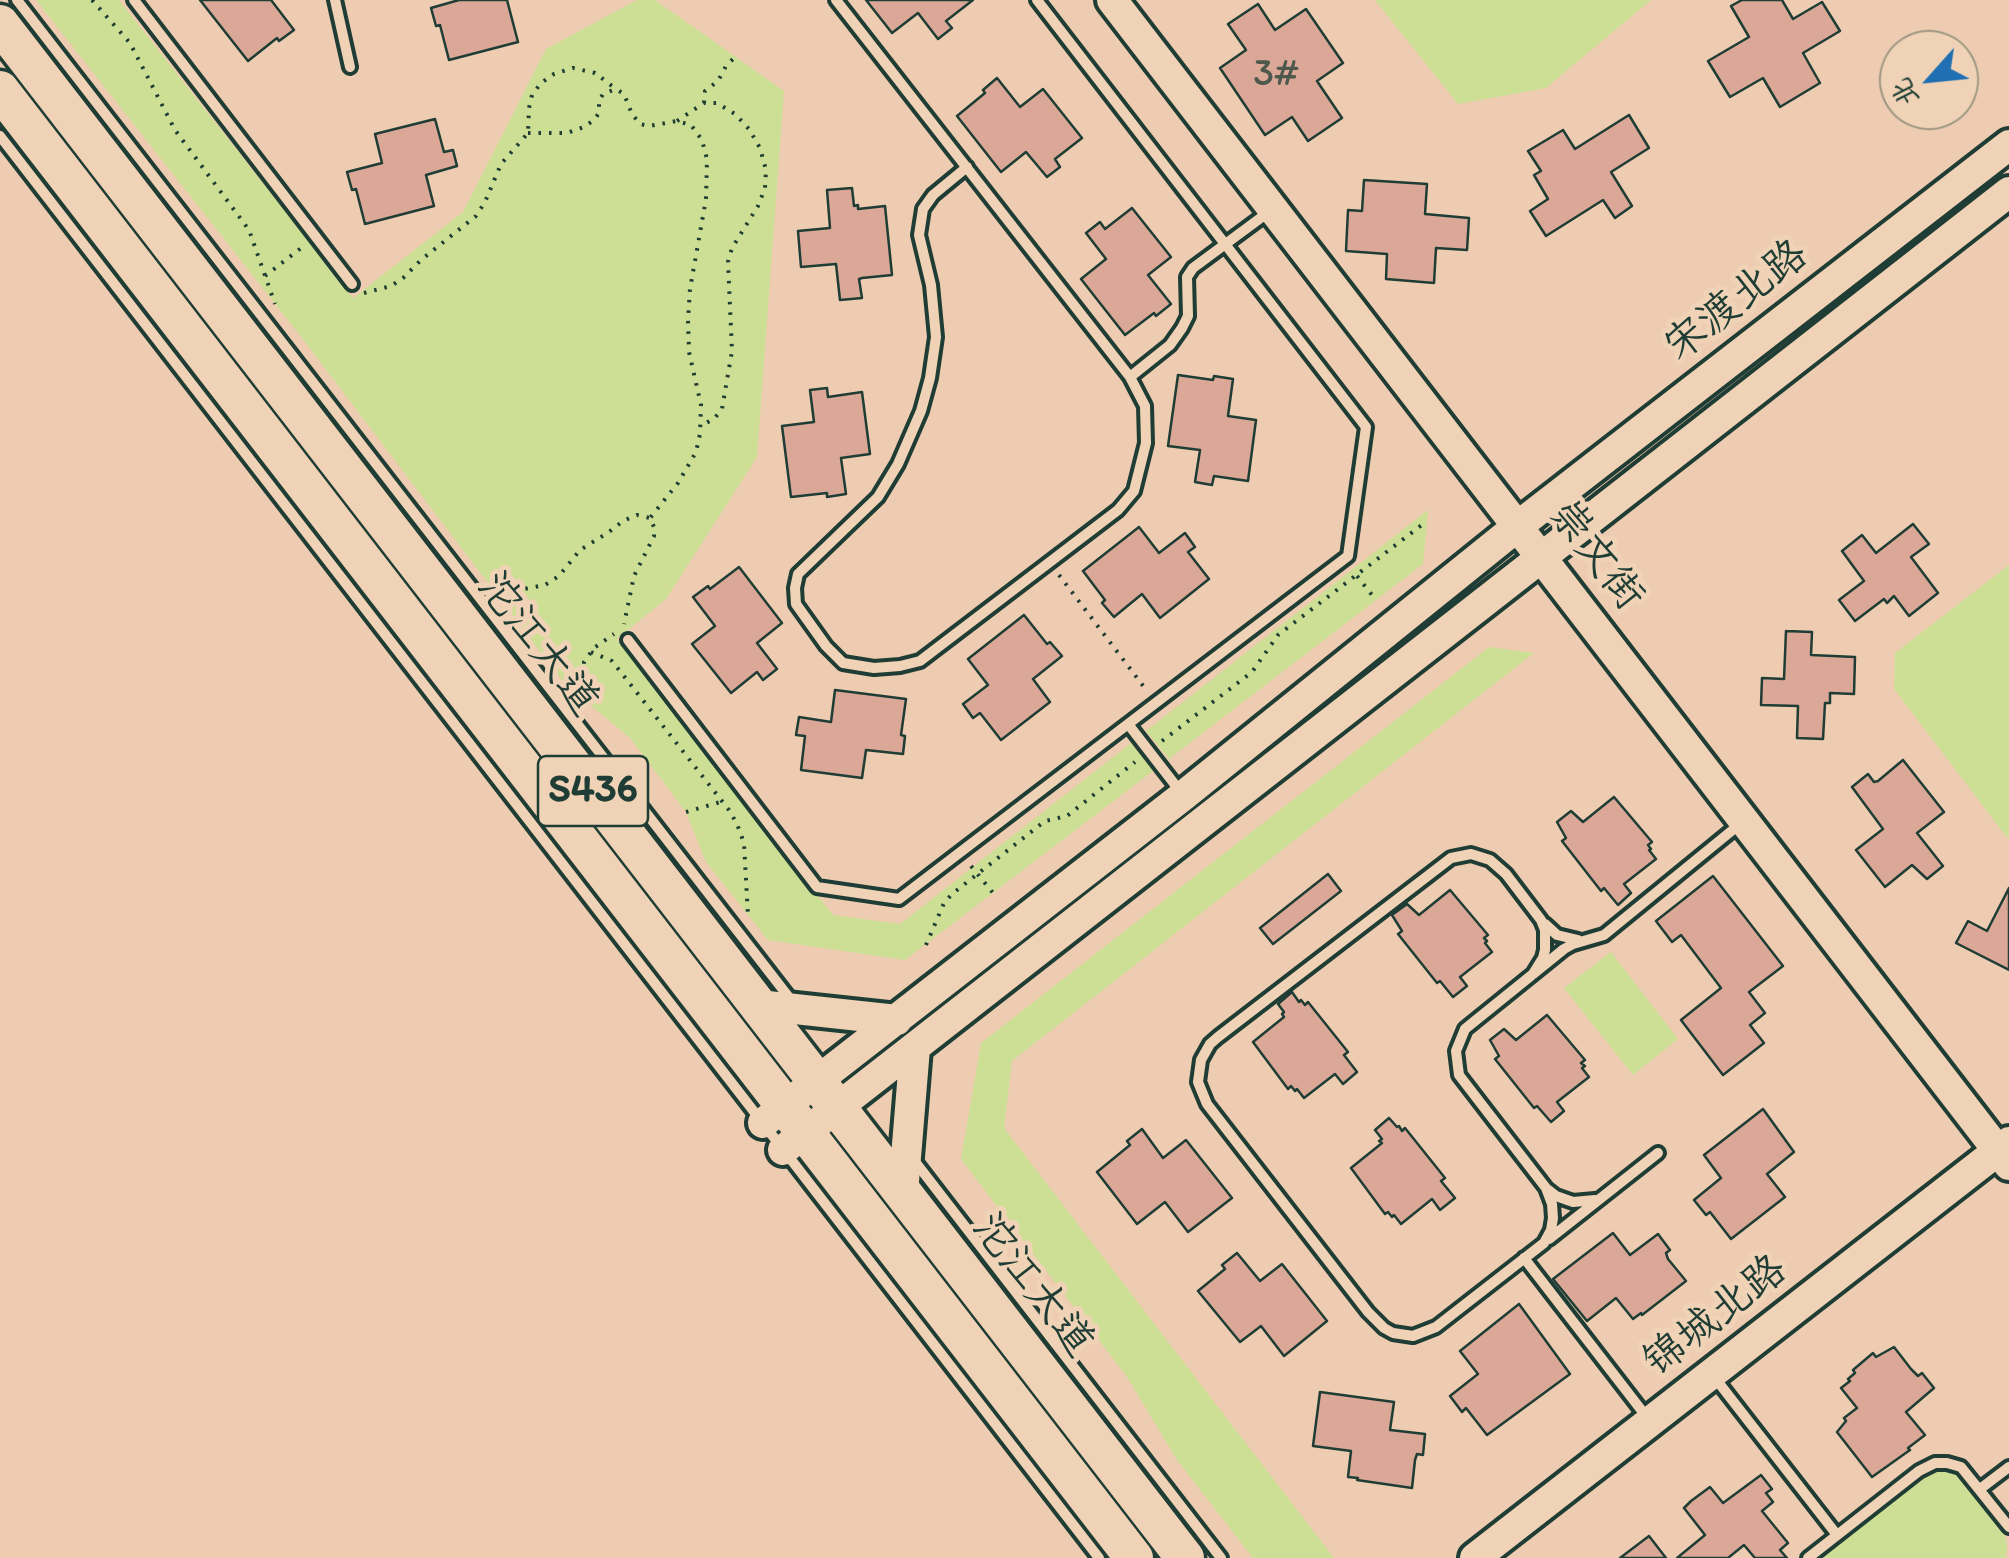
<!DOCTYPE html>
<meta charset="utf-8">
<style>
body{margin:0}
#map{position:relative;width:2009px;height:1558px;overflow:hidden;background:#eeccb1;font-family:Itim,"LXGW WenKai TC",sans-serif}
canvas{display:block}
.north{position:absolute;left:1879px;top:30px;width:100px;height:100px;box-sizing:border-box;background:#f0d3b6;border:2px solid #9c9782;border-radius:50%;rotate:243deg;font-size:28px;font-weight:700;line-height:40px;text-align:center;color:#1f3d34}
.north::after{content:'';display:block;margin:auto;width:35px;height:45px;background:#1f6fb2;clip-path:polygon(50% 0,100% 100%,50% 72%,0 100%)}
</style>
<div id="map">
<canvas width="2009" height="1558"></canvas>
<div class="north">北</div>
</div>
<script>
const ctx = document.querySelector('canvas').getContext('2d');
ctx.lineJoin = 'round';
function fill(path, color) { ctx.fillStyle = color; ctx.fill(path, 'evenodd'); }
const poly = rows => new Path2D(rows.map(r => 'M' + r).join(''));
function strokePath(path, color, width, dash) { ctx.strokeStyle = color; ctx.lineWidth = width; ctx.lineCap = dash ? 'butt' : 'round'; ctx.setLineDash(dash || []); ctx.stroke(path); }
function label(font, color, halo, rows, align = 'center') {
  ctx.font = font + ' Itim,"LXGW WenKai TC",sans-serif'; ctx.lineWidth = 10; ctx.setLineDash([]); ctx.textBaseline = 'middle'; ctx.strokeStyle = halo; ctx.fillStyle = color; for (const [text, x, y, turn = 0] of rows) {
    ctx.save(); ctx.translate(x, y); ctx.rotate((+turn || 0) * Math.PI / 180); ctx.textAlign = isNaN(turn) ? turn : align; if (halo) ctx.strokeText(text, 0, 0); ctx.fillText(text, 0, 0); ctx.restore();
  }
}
fill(poly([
 [36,0,119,0,353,298,463,212,546,49,637,0,655,0,784,91,757,457,666,599,617,639,833,915,900,924,1131,743,1153,771,905,960,768,940,706,862,686,812,630,738,564,683,302,338],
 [1375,0,1651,0,1546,88,1458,104],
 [1428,510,1423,564,1169,759,1146,731],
 [2009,565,2009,840,1894,689,1895,653],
 [1489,647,1534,653,1012,1061,1004,1128,1334,1558,1253,1558,1177,1460,1127,1377,961,1159,981,1043],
 [1611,952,1678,1039,1633,1075,1564,988],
 [1938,1471,1955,1472,1963,1478,2004,1532,2007,1547,2006,1558,1820,1558,1925,1476]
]), '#cddf94');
const building = poly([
 [200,0,271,0,294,30,279,41,277,38,248,61,200,0],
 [459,0,507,0,518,42,449,60,440,25,436,26,431,8,459,0],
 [866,0,973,0,946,21,952,28,938,39,918,13,892,33,866,0],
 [1742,0,1782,0,1793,19,1822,2,1840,31,1803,53,1820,83,1780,107,1763,78,1730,97,1708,61,1749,37,1731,6,1742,0],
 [1258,4,1275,30,1306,9,1343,63,1317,81,1342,118,1308,141,1292,117,1265,135,1220,68,1246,50,1228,24,1258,4],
 [997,78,1020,107,1043,89,1082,138,1055,159,1060,167,1047,177,1026,152,1001,172,957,116,985,93,983,90,997,78],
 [1629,115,1649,148,1611,172,1632,206,1615,218,1603,200,1546,236,1530,211,1548,199,1534,175,1541,171,1528,151,1563,130,1575,149,1629,115],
 [435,119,444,152,453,150,457,166,426,175,434,206,365,224,356,189,352,190,347,172,382,163,375,134,435,119],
 [1364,180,1427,184,1425,214,1469,218,1467,250,1436,248,1434,283,1386,279,1387,254,1346,251,1348,210,1362,211,1364,180],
 [852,188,854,206,858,205,858,209,885,206,892,275,862,278,859,279,862,298,840,300,836,264,801,267,798,231,830,228,827,190,852,188],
 [1132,208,1171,257,1148,275,1171,304,1156,316,1154,313,1125,335,1081,279,1106,259,1086,233,1100,222,1105,229,1132,208],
 [1178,375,1213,380,1214,376,1233,379,1228,416,1256,420,1248,481,1214,476,1212,485,1195,482,1200,450,1168,446,1178,375],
 [827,388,828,397,862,392,870,454,841,458,846,494,827,497,827,493,791,497,782,426,814,422,810,390,827,388],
 [1913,524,1929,544,1911,557,1938,593,1909,616,1894,596,1887,603,1884,599,1855,621,1839,600,1864,581,1842,551,1862,535,1876,553,1913,524],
 [1139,527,1159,553,1185,533,1195,547,1188,552,1209,579,1160,618,1142,594,1114,617,1102,603,1105,600,1083,571,1139,527],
 [739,567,782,623,757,643,777,669,763,680,757,672,731,693,692,644,715,626,693,597,708,586,710,589,739,567],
 [1024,615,1047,644,1050,642,1062,656,1033,679,1050,702,1001,740,980,713,973,718,963,704,988,685,968,659,1024,615],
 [1786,631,1812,632,1811,655,1855,657,1854,694,1830,693,1830,703,1825,703,1823,739,1797,738,1798,706,1761,705,1762,678,1784,679,1786,631],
 [835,690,906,699,901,735,905,736,903,754,866,750,862,778,801,770,805,736,796,735,799,717,831,722,835,690],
 [1903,760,1944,812,1917,833,1943,866,1927,879,1912,865,1885,887,1856,850,1883,829,1852,787,1868,774,1874,782,1878,781,1903,760],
 [1614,797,1652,842,1648,845,1651,849,1649,850,1656,859,1624,884,1631,893,1618,905,1604,888,1601,891,1562,841,1566,838,1557,822,1571,811,1583,822,1614,797],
 [1328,874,1341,891,1273,944,1260,928,1328,874],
 [1713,876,1783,966,1749,992,1765,1013,1750,1025,1764,1043,1723,1075,1681,1020,1721,988,1681,935,1672,942,1656,921,1713,876],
 [2009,888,2009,970,1956,943,1968,921,1987,931,2009,888],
 [1450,890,1488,935,1484,938,1487,941,1485,943,1492,952,1460,977,1467,986,1453,997,1440,981,1437,983,1398,934,1402,931,1392,915,1407,904,1419,915,1450,890],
 [1292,992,1299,1002,1301,1000,1305,1005,1308,1002,1348,1052,1344,1055,1357,1072,1343,1084,1335,1074,1304,1098,1297,1089,1295,1091,1291,1086,1288,1089,1253,1042,1284,1017,1282,1014,1284,1012,1278,1004,1292,992],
 [1547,1015,1585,1060,1581,1063,1585,1066,1582,1068,1589,1077,1557,1102,1564,1111,1551,1122,1537,1106,1534,1108,1495,1059,1499,1056,1490,1040,1504,1029,1516,1040,1547,1015],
 [1763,1109,1794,1152,1767,1174,1785,1197,1731,1239,1710,1212,1706,1215,1694,1200,1721,1178,1704,1155,1763,1109],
 [1389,1118,1397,1127,1399,1126,1402,1131,1405,1128,1445,1178,1441,1181,1455,1198,1440,1210,1432,1199,1401,1224,1394,1215,1392,1217,1388,1212,1385,1214,1351,1168,1382,1143,1379,1141,1382,1139,1375,1130,1389,1118],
 [1142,1129,1163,1158,1186,1140,1232,1198,1188,1232,1165,1202,1137,1224,1097,1172,1130,1145,1127,1141,1142,1129],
 [1613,1233,1630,1255,1658,1234,1670,1250,1666,1253,1668,1259,1686,1281,1642,1315,1641,1313,1633,1319,1616,1298,1587,1321,1553,1279,1613,1233],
 [1237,1253,1260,1281,1282,1264,1327,1321,1284,1356,1261,1326,1240,1342,1198,1291,1225,1269,1222,1265,1237,1253],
 [1519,1304,1570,1374,1487,1435,1466,1408,1462,1412,1450,1396,1478,1374,1460,1351,1519,1304],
 [1894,1347,1911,1369,1918,1376,1922,1373,1934,1388,1906,1412,1925,1435,1908,1448,1910,1450,1872,1477,1837,1432,1846,1421,1844,1418,1857,1408,1841,1388,1850,1381,1848,1379,1855,1373,1853,1370,1873,1353,1876,1357,1894,1347],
 [1320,1392,1394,1402,1390,1430,1425,1434,1423,1455,1417,1454,1415,1460,1412,1488,1357,1480,1358,1478,1348,1477,1351,1451,1313,1446,1320,1392],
 [1761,1475,1772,1489,1766,1493,1773,1502,1762,1511,1788,1543,1780,1550,1787,1558,1755,1558,1744,1545,1728,1558,1677,1558,1705,1535,1684,1508,1691,1501,1710,1487,1723,1503,1761,1475],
 [1649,1536,1666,1558,1620,1558,1649,1536]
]);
fill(building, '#dba897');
strokePath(building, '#1f3d34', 2.5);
const lane = poly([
 [17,0,791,1000],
 [134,0,352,284],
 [335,0,350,67],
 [836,0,1130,377,1170,345,1182,328,1188,316,1187,277,1193,268,1270,211],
 [0,136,1099,1558],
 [967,167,933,195,923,209,919,235,931,285,936,337,930,378,921,411,898,464,878,497,798,574,795,588,796,604,826,646,843,663,874,668,900,666,920,661,1118,510,1134,491,1146,443,1145,406,1130,377],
 [628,640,817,887,899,899,1348,556,1366,427,1037,0],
 [1128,724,1183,795],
 [1545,924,1557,935,1578,940],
 [1533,974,1543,958,1545,950,1545,930,1541,920,1506,874,1490,860,1471,854,1451,858,1218,1037,1210,1044,1201,1060,1198,1082,1207,1104,1368,1312,1384,1328,1393,1333,1413,1336,1436,1327,1544,1243,1551,1230,1553,1218,1552,1204,1546,1188,1459,1075,1456,1051,1465,1029,1564,949,1573,944,1604,935,1740,824],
 [913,1159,1221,1558],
 [1547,1189,1556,1196,1573,1202,1595,1200],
 [1549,1239,1658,1153],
 [1524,1258,1649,1420],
 [1715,1378,1837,1535],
 [1980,1489,2009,1467],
 [1808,1558,1919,1471,1935,1463,1947,1463,1961,1467,2009,1527]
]);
const secondary = poly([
 [1112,0,2009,1165],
 [758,1005,897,1020],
 [763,1123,1183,796,1518,526,2009,145],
 [783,1150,2009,192],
 [903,1193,915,1048],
 [1475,1558,2009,1142]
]);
const highway = poly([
 [0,24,1185,1558],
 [0,90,1134,1558]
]);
strokePath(lane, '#1f3d34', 18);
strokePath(secondary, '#1f3d34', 38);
strokePath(highway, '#1f3d34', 45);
strokePath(poly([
 [92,0,130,43,175,130,249,230,275,304],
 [704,103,705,91,718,81,726,66,735,57],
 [677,121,704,103,717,103,735,114,749,129,760,148,766,170,765,188,758,206,732,248,728,262,732,351,722,409,714,419,700,426],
 [528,133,567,133,584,127,594,120,599,113,599,101,603,94,616,89,624,94,632,114,640,124,649,126,677,121,691,125,702,140,707,159,706,199,690,289,688,320,689,352,701,405,700,434,696,452,678,483,650,518],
 [265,276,305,245],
 [364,293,391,286,403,278,421,260,476,216,485,202,501,164,528,133,529,108,532,95,541,83,554,74,573,68,595,73,616,89],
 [1059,575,1147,691],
 [1357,576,1376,600],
 [494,590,519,590,545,585,559,576,580,550,609,532,623,521,637,515,650,518,654,527,654,536,634,576,624,624],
 [591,652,612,661,729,810,737,824,744,843,748,916],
 [590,705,584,683,584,662,594,648,614,634],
 [1162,741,1252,672,1278,635,1427,521],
 [686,812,724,801],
 [971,866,993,893],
 [926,945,944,903,952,894,1045,821,1067,816,1135,762]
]), '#1f3d34', 4, [2.5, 8]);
strokePath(lane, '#f0d3b6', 10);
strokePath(secondary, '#f0d3b6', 30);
strokePath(highway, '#f0d3b6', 38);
label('38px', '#4e584d', null, [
 ["3#",1276,75]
]);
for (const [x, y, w] of [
 [593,791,110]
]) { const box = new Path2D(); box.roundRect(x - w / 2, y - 35, w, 70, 8); ctx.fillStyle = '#f0d3b6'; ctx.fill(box); strokePath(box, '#1f3d34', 2.5); }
label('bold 40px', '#1f3d34', null, [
 ["S436",593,791]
]);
label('42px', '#1f3d34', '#f0d3b6', [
 ["宋渡北路",1737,302,-38],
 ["崇文街",1595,556,52],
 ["沱江大道",537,645,52],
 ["沱江大道",1032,1286,52],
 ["锦城北路",1716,1317,-38]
]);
</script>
